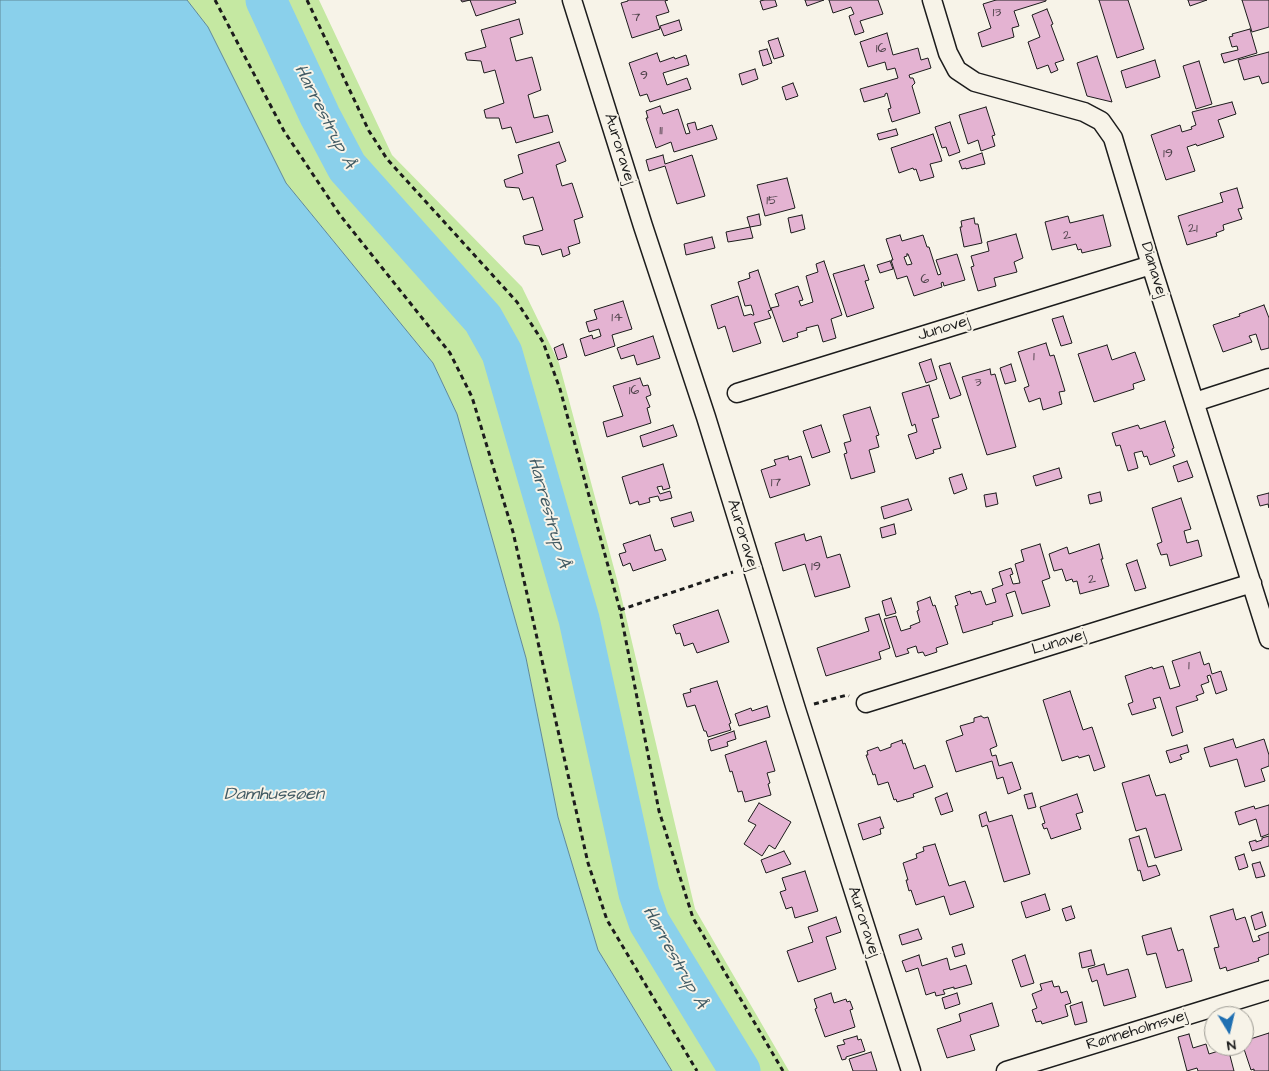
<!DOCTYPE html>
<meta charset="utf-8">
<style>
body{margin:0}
#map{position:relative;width:1269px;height:1071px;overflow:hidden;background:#f7f3e8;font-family:"Architects Daughter",sans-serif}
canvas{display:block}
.north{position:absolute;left:1204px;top:1006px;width:50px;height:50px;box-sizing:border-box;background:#f7f3e8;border:1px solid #9f9d96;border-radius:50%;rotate:171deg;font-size:14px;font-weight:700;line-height:20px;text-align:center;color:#1c1c1c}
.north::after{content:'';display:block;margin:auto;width:18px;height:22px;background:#1f6fb2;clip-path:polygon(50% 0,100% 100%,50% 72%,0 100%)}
</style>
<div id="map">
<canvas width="1269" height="1071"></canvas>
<div class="north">N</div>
</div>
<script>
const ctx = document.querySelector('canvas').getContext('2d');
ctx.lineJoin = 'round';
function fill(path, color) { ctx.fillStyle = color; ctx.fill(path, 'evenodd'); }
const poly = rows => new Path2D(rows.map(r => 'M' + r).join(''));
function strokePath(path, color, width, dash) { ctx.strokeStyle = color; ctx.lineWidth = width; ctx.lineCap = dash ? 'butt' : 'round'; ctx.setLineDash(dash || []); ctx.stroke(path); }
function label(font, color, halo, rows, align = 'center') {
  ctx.font = font + ' "Architects Daughter",sans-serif'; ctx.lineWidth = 4; ctx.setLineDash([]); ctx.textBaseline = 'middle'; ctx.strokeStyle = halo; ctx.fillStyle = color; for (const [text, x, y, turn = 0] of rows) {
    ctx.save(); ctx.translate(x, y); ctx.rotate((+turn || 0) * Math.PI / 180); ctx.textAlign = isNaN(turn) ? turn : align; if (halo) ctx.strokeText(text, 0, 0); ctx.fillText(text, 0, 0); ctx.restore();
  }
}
fill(poly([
 [187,0,319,0,392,155,522,287,559,363,619,587,695,909,789,1071,672,1071,598,950,558,817,526,658,457,414,433,363,286,183,208,27]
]), '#c5e8a2');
const water = poly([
 [0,0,187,0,208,27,286,183,433,363,457,414,526,658,558,817,598,950,672,1071,0,1071,0,0]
]);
fill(water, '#8ad0eb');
strokePath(water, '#5e8898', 1);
strokePath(poly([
 [266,0,320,116,347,167,483,319,502,353,579,619,639,893,649,922,740,1071]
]), '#8ad0eb', 41);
const building = poly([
 [461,0,515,0,516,3,476,16,470,0,462,2,461,0],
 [628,0,668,0,665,1,669,12,656,16,660,29,632,38,621,3,628,1,628,0],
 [764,0,775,0,777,6,763,10,760,1,764,0],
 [805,0,824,0,807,6,805,0],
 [829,0,878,0,883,14,860,21,864,32,855,35,849,16,854,14,851,7,833,13,829,0],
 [996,0,1046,0,1046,1,1014,11,1019,26,1012,28,1014,37,982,47,978,33,991,28,983,4,996,0],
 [1099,0,1128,0,1144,49,1117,58,1099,0],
 [1188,0,1207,0,1190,6,1188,0],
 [1242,0,1269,0,1269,27,1252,32,1242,0],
 [1047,9,1053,24,1051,25,1064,60,1055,63,1058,70,1051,73,1048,65,1037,69,1028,42,1040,37,1032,15,1047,9],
 [519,19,523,34,510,38,516,61,532,57,541,90,528,95,534,118,548,115,553,132,516,143,511,127,502,129,499,118,486,118,484,110,504,103,495,70,484,73,481,61,467,60,465,53,486,47,481,30,519,19],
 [679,20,682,30,664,36,660,26,679,20],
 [1250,29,1257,53,1224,63,1221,54,1238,50,1237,46,1232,47,1229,37,1233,36,1232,34,1250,29],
 [887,33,893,55,918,48,921,60,928,58,931,68,909,75,910,78,913,78,915,83,912,86,920,113,892,122,888,109,891,108,887,93,885,94,885,96,864,102,860,89,898,78,895,68,887,70,885,62,868,67,860,42,887,33],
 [778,38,784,56,774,59,768,41,778,38],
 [767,49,772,63,763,66,759,51,767,49],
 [1269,52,1269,82,1262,84,1259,76,1244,80,1238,60,1269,52],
 [657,53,660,62,674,57,675,59,686,55,689,65,663,73,667,85,687,78,691,89,650,102,647,94,640,96,629,63,657,53],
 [1097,56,1112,102,1087,96,1077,63,1097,56],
 [1155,60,1160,77,1126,88,1121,71,1155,60],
 [1199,61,1212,104,1196,109,1183,66,1199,61],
 [755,69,758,79,742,85,739,74,755,69],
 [793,83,798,96,786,100,782,87,793,83],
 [1232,102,1236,114,1218,120,1224,137,1197,146,1196,144,1187,147,1195,171,1166,180,1151,135,1180,125,1182,132,1192,129,1191,127,1196,125,1192,112,1232,102],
 [660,106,663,114,678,109,686,134,690,133,687,124,695,122,697,130,712,125,717,139,674,152,671,142,656,148,646,118,648,118,646,111,660,106],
 [986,107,995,135,992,136,995,146,981,151,978,140,968,144,959,115,986,107],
 [950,122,960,152,949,156,946,147,942,148,935,127,950,122],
 [896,129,898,135,879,140,877,134,896,129],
 [933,134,942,161,930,164,934,177,920,181,916,169,914,170,913,168,899,173,891,148,933,134],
 [559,142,566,161,556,165,562,186,572,183,583,217,574,220,580,243,568,247,570,254,563,257,561,249,542,255,539,246,525,244,523,236,543,230,533,197,523,200,519,188,506,187,504,180,523,173,518,155,559,142],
 [982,153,985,164,966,169,966,168,962,169,959,161,982,153],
 [663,155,665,164,692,155,705,196,677,204,665,166,649,171,646,160,663,155],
 [787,178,795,208,765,216,757,185,787,178],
 [1237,188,1243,208,1238,209,1242,219,1223,225,1224,230,1216,233,1217,236,1187,245,1178,216,1223,202,1220,193,1237,188],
 [759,214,761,225,750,227,753,238,728,242,726,232,750,227,747,217,759,214],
 [802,215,805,229,791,233,788,218,802,215],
 [1103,215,1111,246,1082,253,1081,249,1078,250,1076,244,1052,250,1045,222,1068,216,1070,223,1103,215],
 [974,218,975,224,978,224,982,243,964,247,960,227,962,227,961,221,974,218],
 [1016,234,1023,258,1014,262,1017,272,994,278,996,286,978,291,971,267,974,266,971,256,989,251,987,242,1016,234],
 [900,235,902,241,923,235,927,247,929,247,938,275,941,274,936,260,957,254,965,280,944,286,943,282,941,283,942,287,914,296,907,276,897,279,891,260,893,260,886,239,900,235],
 [907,254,908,254,912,264,907,265,904,257,907,256,907,254],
 [712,237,715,248,686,255,684,244,712,237],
 [824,261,842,315,831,319,836,338,823,342,818,325,806,328,807,330,797,333,798,337,783,342,771,308,779,306,775,294,798,286,803,300,799,301,801,306,813,302,806,276,818,272,816,264,824,261],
 [890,261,893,269,880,273,877,265,890,261],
 [864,265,869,280,865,281,874,308,847,317,833,274,864,265],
 [758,270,771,310,768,311,771,318,754,323,761,343,733,352,725,326,718,329,711,305,738,296,744,316,751,314,752,315,754,315,751,305,745,306,738,282,750,278,749,273,758,270],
 [623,301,632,329,612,335,615,346,585,356,580,339,592,335,593,339,601,336,599,329,589,332,586,322,597,319,594,310,623,301],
 [1264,305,1269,318,1269,348,1261,350,1256,334,1249,336,1252,342,1223,352,1213,325,1240,316,1239,314,1264,305],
 [1063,316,1072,343,1061,346,1052,319,1063,316],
 [653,336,660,358,637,365,634,355,621,359,617,348,653,336],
 [1046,343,1050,356,1054,355,1065,391,1059,392,1062,404,1043,410,1040,398,1029,402,1024,388,1029,386,1018,352,1046,343],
 [563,344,567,357,558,360,554,348,563,344],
 [1107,345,1112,360,1135,352,1145,380,1133,384,1134,389,1094,402,1078,354,1107,345],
 [931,359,937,379,926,383,919,363,931,359],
 [950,363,961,395,950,399,939,366,950,363],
 [1011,364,1016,381,1005,384,1000,368,1011,364],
 [990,369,991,375,995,374,1016,447,987,455,962,377,990,369],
 [640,378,643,386,648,385,651,395,646,397,650,407,647,408,651,423,607,437,603,422,623,416,613,386,640,378],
 [929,385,939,417,932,419,941,448,933,450,934,453,916,459,908,435,917,432,915,424,912,426,902,393,929,385],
 [870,407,879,435,876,436,879,447,869,450,875,472,851,479,844,454,847,453,844,443,851,441,843,415,870,407],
 [1165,421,1174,448,1172,449,1175,456,1150,465,1147,456,1144,457,1142,451,1134,453,1138,468,1128,471,1120,445,1116,446,1112,433,1138,425,1140,429,1165,421],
 [673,425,677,436,643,447,640,436,673,425],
 [821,425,830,452,812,458,803,431,821,425],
 [788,456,789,460,801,456,810,485,770,498,761,470,776,465,774,460,788,456],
 [1187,461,1193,477,1178,482,1173,466,1187,461],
 [663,464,670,488,663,490,662,486,657,487,660,494,670,491,672,498,660,501,658,496,649,498,650,502,639,505,638,501,630,504,622,477,663,464],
 [1059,468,1062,478,1036,486,1033,476,1059,468],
 [962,474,967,489,954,494,949,478,962,474],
 [1100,492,1102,501,1090,504,1088,495,1100,492],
 [996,493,998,504,986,507,984,495,996,493],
 [1269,493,1269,508,1268,504,1260,506,1257,496,1269,493],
 [1181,498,1191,529,1184,531,1187,543,1198,540,1202,556,1170,566,1167,554,1161,555,1157,544,1162,542,1152,508,1181,498],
 [908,499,912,510,884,519,881,507,908,499],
 [691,512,694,521,674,527,671,518,691,512],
 [894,524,896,534,882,538,880,528,894,524],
 [804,534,806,541,821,536,827,558,840,554,850,587,815,597,805,564,783,571,775,543,804,534],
 [650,535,655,551,662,549,666,560,633,571,630,563,623,566,619,554,626,552,623,544,650,535],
 [1040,544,1050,578,1042,581,1050,606,1022,614,1015,591,1006,594,1013,616,992,622,993,624,963,633,955,606,958,605,955,596,970,591,971,594,981,591,986,605,996,602,992,589,1003,585,999,572,1011,568,1013,574,1010,575,1013,584,1020,583,1015,564,1024,561,1021,550,1040,544],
 [1099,544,1103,559,1101,559,1109,586,1080,594,1077,581,1073,582,1072,579,1066,581,1062,569,1054,571,1049,554,1067,547,1069,554,1099,544],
 [1137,560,1146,588,1135,591,1126,564,1137,560],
 [930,597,933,606,935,605,948,644,936,648,937,652,925,656,923,652,918,653,916,646,907,649,909,653,896,657,884,619,896,616,901,631,911,628,910,626,920,622,917,611,919,610,917,602,930,597],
 [891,598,896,613,886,616,882,601,891,598],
 [718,610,729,642,697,653,693,643,684,646,680,633,676,634,673,625,718,610],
 [879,614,890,648,879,652,881,659,826,676,817,648,869,631,865,618,879,614],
 [1200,652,1204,665,1209,663,1212,674,1221,671,1227,690,1216,694,1210,675,1207,676,1209,682,1201,685,1204,693,1196,696,1198,700,1176,707,1183,732,1172,736,1160,697,1153,699,1156,708,1132,715,1128,704,1133,702,1125,676,1152,667,1153,669,1163,666,1170,689,1180,686,1172,661,1200,652],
 [717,681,731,723,729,724,731,730,708,737,706,731,704,731,695,705,687,707,683,694,691,692,690,689,717,681],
 [1070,691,1083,730,1092,727,1105,767,1094,771,1089,755,1079,758,1078,756,1062,761,1043,700,1070,691],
 [767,706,770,717,739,726,735,714,751,708,752,711,767,706],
 [981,716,984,718,988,717,997,746,990,749,992,756,996,755,999,766,1012,762,1021,789,1008,794,1003,777,997,779,992,761,956,772,946,741,963,735,960,726,974,722,974,718,981,716],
 [734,731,736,739,727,742,728,746,711,751,708,740,734,731],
 [1233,739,1236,748,1264,739,1269,755,1269,766,1261,769,1265,781,1245,787,1237,759,1210,767,1204,748,1233,739],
 [902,740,903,744,905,743,914,769,925,765,933,787,913,794,914,797,897,802,896,799,894,800,888,782,878,785,875,774,873,775,866,755,868,755,867,751,878,747,880,751,891,747,891,744,902,740],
 [766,741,775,771,767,773,770,783,768,784,771,795,745,802,742,791,738,792,732,771,730,772,725,755,766,741],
 [1187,745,1189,752,1180,755,1182,759,1170,763,1166,751,1187,745],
 [1149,775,1156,796,1165,794,1182,850,1155,858,1146,828,1136,831,1122,783,1149,775],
 [947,793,953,811,941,815,935,798,947,793],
 [1032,793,1036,807,1028,809,1024,795,1032,793],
 [1077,794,1083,812,1076,814,1081,829,1051,839,1047,828,1044,829,1042,824,1045,823,1040,807,1077,794],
 [759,803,791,822,775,849,769,845,762,856,744,844,756,825,748,821,759,803],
 [1269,805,1269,834,1261,837,1256,819,1239,825,1235,812,1254,806,1255,809,1269,805],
 [986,812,989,822,1012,815,1030,874,1004,882,987,825,982,827,979,815,986,812],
 [880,817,884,828,880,829,881,834,863,840,858,824,880,817],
 [1139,836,1148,867,1156,865,1160,875,1143,881,1140,870,1138,871,1129,839,1139,836],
 [1269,836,1269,846,1252,851,1249,842,1256,840,1256,842,1262,840,1262,838,1269,836],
 [935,844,949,886,965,881,974,907,950,915,944,896,916,905,911,890,909,891,906,880,908,880,903,863,917,858,916,854,924,851,923,847,935,844],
 [784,851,791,864,766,873,761,860,784,851],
 [1244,854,1248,867,1239,870,1235,857,1244,854],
 [1260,862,1265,876,1256,878,1252,864,1260,862],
 [805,871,818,911,795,918,792,907,786,909,780,892,786,890,782,878,805,871],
 [1045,894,1050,910,1026,918,1021,902,1045,894],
 [1071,906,1075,918,1066,921,1062,909,1071,906],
 [1233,909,1236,920,1245,917,1253,942,1260,940,1258,936,1269,932,1269,954,1258,958,1259,961,1227,971,1226,967,1220,969,1214,948,1219,947,1210,916,1233,909],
 [1262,912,1266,926,1255,930,1251,916,1262,912],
 [836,917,841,932,826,937,836,969,798,982,787,951,813,942,808,927,836,917],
 [1171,928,1178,951,1183,949,1192,981,1166,988,1156,953,1147,955,1142,936,1171,928],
 [918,929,922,939,902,945,899,935,918,929],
 [962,944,965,954,955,957,952,947,962,944],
 [1091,950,1095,965,1082,968,1079,953,1091,950],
 [919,955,922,966,947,958,950,970,966,965,972,984,954,989,954,987,943,990,945,994,936,996,935,992,926,995,918,968,906,972,902,961,919,955],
 [1025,955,1034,983,1021,987,1012,960,1025,955],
 [1104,964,1107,975,1128,969,1136,997,1104,1006,1097,980,1092,982,1088,969,1104,964],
 [1052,981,1054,987,1059,986,1061,993,1067,991,1071,1003,1065,1005,1068,1016,1042,1024,1041,1021,1036,1022,1032,1010,1037,1008,1032,994,1042,990,1040,984,1052,981],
 [831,993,834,1003,846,999,847,1002,850,1001,853,1009,850,1010,855,1027,825,1037,815,1009,817,1008,814,999,831,993],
 [957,993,960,1004,945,1009,942,998,957,993],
 [1082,1002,1087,1022,1075,1025,1070,1006,1082,1002],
 [992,1003,999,1026,970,1035,975,1050,947,1058,937,1029,961,1021,959,1014,992,1003],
 [1269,1033,1269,1071,1254,1071,1254,1069,1251,1070,1243,1046,1244,1041,1269,1033],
 [1189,1034,1193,1048,1206,1044,1209,1054,1228,1048,1234,1071,1198,1071,1197,1068,1187,1071,1178,1037,1189,1034],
 [857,1036,858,1040,861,1039,865,1051,846,1057,846,1059,842,1060,837,1046,845,1044,843,1040,857,1036],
 [871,1052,877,1071,853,1071,849,1059,871,1052]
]);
fill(building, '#e4b3d2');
strokePath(building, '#1c1c1c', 1);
const minor = poly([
 [572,0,643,226,706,417,796,709,911,1071],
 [932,0,948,53,957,70,975,82,1084,112,1101,121,1113,138,1151,265,1269,639],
 [737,393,1151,265],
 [1195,402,1269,378],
 [866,703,1252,583],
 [1006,1071,1269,990]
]);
strokePath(minor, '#1c1c1c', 21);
strokePath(poly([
 [215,0,284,131,340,215,450,353,472,397,513,532,588,863,607,920,697,1071],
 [307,0,369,131,387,159,517,302,543,342,560,389,620,610,659,811,693,918,783,1071],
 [620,610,733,572],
 [814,704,847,695,849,696]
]), '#1c1c1c', 3, [5, 4]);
strokePath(minor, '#f7f3e8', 18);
label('14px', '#4e424a', null, [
 ["13",997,13],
 ["7",636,18],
 ["16",881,49],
 ["9",644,76],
 ["11",661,131],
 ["19",1168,154],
 ["15",772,201],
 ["21",1193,229],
 ["2",1067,236],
 ["6",925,280],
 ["14",617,318],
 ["1",1034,357],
 ["3",978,383],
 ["16",634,391],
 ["17",776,483],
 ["19",816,567],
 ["2",1092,580],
 ["1",1189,666]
]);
label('16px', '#1c1c1c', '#f7f3e8', [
 ["Auroravej",619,149,73],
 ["Dianavej",1153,270,73],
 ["Junovej",944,329,-17],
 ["Auroravej",742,535,73],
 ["Lunavej",1059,643,-17],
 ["Auroravej",863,922,72],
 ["Rønneholmsvej",1137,1031,-17]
]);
label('italic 18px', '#425b64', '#f7f3e8', [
 ["Harrestrup Å",324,117,63],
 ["Harrestrup Å",548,513,74],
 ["Damhussøen",274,795],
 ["Harrestrup Å",674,958,61]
]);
</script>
